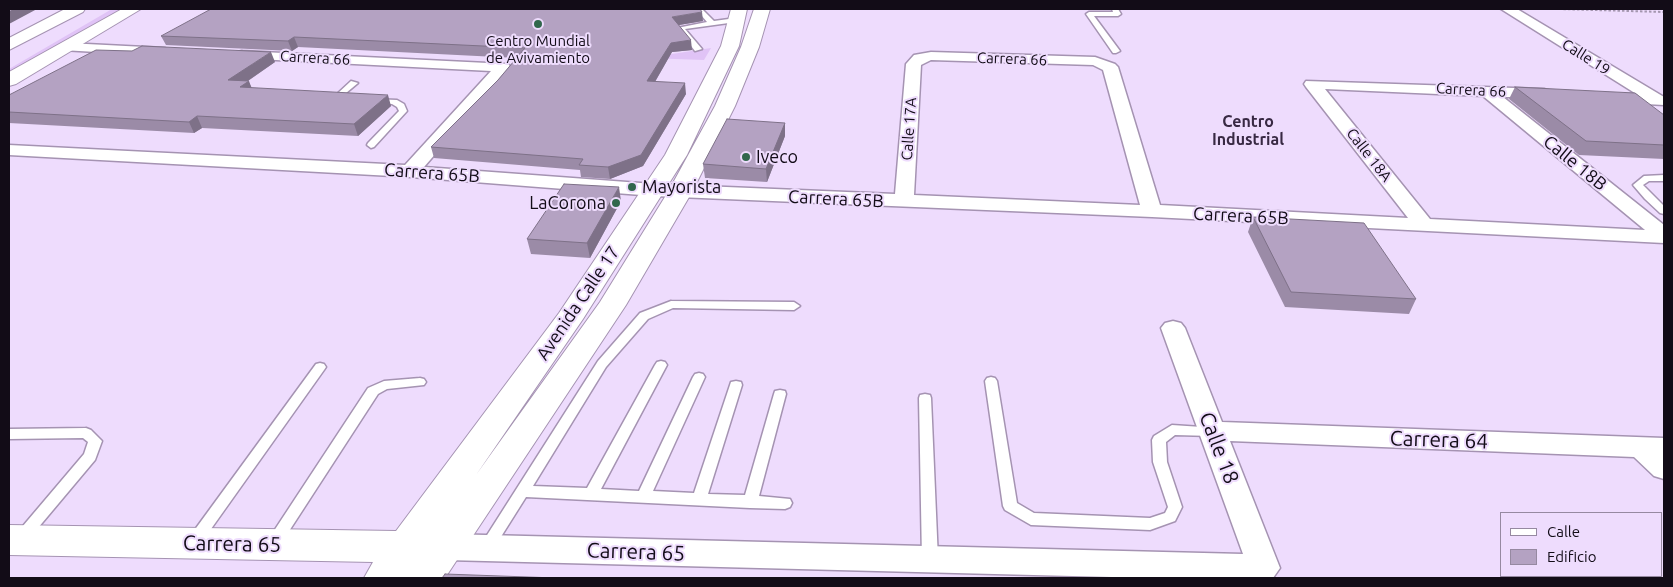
<!DOCTYPE html>
<style>
body{margin:0}
#map{position:relative;width:1673px;height:587px;overflow:hidden;background:#eedcfd;font-family:Ubuntu,sans-serif}
canvas{display:block}
.frame{position:absolute;inset:0;border:10px solid #120c17;pointer-events:none}
.legend{position:absolute;left:1500px;top:512px;width:162px;height:65px;box-sizing:border-box;background:#eedcfd;border:1px solid #9689a1;margin:0;padding:6px 9px;list-style:none;font-size:15px;color:#120c17}
.legend li{display:flex;align-items:center;gap:10px;height:25px}
.legend b{width:25px;border:1px solid #9689a1}
</style>
<div id="map">
<canvas width="1673" height="587"></canvas>
<div class="frame"></div>
<ul class="legend">
<li><b style="height:6px;background:#fff"></b>Calle</li>
<li><b style="height:14px;background:#b4a2c2"></b>Edificio</li>
</ul>
</div>
<script>
const ctx = document.querySelector('canvas').getContext('2d');
ctx.lineJoin = 'round';
function fill(path, color) { ctx.fillStyle = color; ctx.fill(path, 'evenodd'); }
const poly = rows => new Path2D(rows.map(r => 'M' + r).join(''));
function strokePath(path, color, width, dash) { ctx.strokeStyle = color; ctx.lineWidth = width; ctx.lineCap = dash ? 'butt' : 'round'; ctx.setLineDash(dash || []); ctx.stroke(path); }
function label(font, color, halo, rows, align = 'center') {
  ctx.font = font + ' Ubuntu,sans-serif'; ctx.lineWidth = 4; ctx.setLineDash([]); ctx.textBaseline = 'middle'; ctx.strokeStyle = halo; ctx.fillStyle = color; for (const [text, x, y, turn = 0] of rows) {
    ctx.save(); ctx.translate(x, y); ctx.rotate((+turn || 0) * Math.PI / 180); ctx.textAlign = isNaN(turn) ? turn : align; if (halo) ctx.strokeText(text, 0, 0); ctx.fillText(text, 0, 0); ctx.restore();
  }
}
fill(poly([
 [112,9,128,9,9,75,9,69],
 [711,48,704,60,646,58]
]), '#e0c3f6');
const lane = poly([
 [696,9,702,9,714,21,736,18,739,20,736,22,685,29,702,49,695,51,677,28,707,22,696,9],
 [1112,9,1118,9,1121,14,1118,16,1094,16,1120,51,1116,53,1113,53,1086,14,1089,12,1113,12,1112,9],
 [351,81,358,83,346,93,356,99,352,101,342,99,338,93,351,81],
 [373,99,397,100,404,104,407,111,374,147,371,148,367,145,368,143,399,111,397,107,392,104,373,103,373,99],
 [1664,175,1664,181,1649,181,1643,185,1664,206,1664,214,1660,213,1645,199,1633,185,1644,176,1664,175],
 [671,301,794,302,800,306,794,310,673,308,648,319,606,367,533,486,587,488,655,365,657,362,661,361,665,362,667,365,601,489,639,491,693,377,695,374,699,373,703,374,705,377,653,491,694,493,731,382,736,381,741,382,742,385,708,494,745,495,774,394,775,391,780,390,785,391,786,394,759,496,790,499,792,503,790,507,785,509,750,508,526,497,492,551,487,553,482,551,479,547,482,543,598,361,640,313,671,301],
 [320,363,324,364,326,367,324,370,201,543,196,545,191,543,188,539,191,535,316,364,320,363],
 [991,377,995,378,997,381,1017,503,1034,513,1150,518,1165,513,1168,507,1153,462,1152,440,1154,436,1172,425,1217,428,1219,431,1217,434,1212,436,1175,435,1166,442,1167,462,1182,507,1175,521,1150,530,1031,525,1005,510,1003,506,985,381,987,378,991,377],
 [420,378,424,379,426,382,424,385,387,389,378,394,280,545,275,547,270,545,267,541,270,537,368,388,384,381,420,378],
 [925,394,930,395,931,398,938,560,936,565,930,567,924,565,922,560,919,398,920,395,925,394],
 [86,428,91,430,102,441,95,460,27,541,22,543,17,541,14,537,17,533,84,454,88,442,83,438,9,439,9,429,86,428]
]);
const street = poly([
 [1501,9,1517,9,1664,97,1664,105,1610,102,1608,99,1610,96,1638,95,1501,9],
 [67,43,165,48,172,52,165,56,62,50,60,47,67,43],
 [242,51,508,64,511,67,508,70,424,167,654,184,895,194,906,64,914,55,931,52,1095,57,1115,64,1118,67,1160,205,1408,218,1306,87,1304,84,1306,81,1544,89,1550,91,1552,94,1550,97,1503,97,1664,225,1664,243,1152,217,654,196,410,177,9,155,9,145,405,165,491,71,237,58,235,55,237,52,242,51],
 [931,60,1093,65,1103,70,1140,205,914,195,921,65,931,60],
 [1325,89,1483,96,1645,230,1430,219,1325,89],
 [1173,321,1181,323,1185,328,1222,422,1664,438,1664,479,1654,476,1634,457,1230,441,1280,568,1273,578,1151,578,446,560,435,556,431,547,435,538,446,534,1243,554,1161,328,1165,323,1173,321]
]);
const secondary = poly([
 [731,9,747,9,739,46,687,155,583,319,476,475,600,302,668,192,715,106,741,47,754,9,770,9,759,47,735,106,692,192,626,305,445,578,364,578,373,562,9,555,9,525,396,531,559,313,665,155,721,46,731,9]
]);
const primary = poly([
 [65,9,85,9,83,12,9,50,9,38,65,9],
 [122,9,141,9,16,84,9,86,9,72,122,9]
]);
strokePath(lane, '#a593b2', 3);
strokePath(street, '#a593b2', 3);
strokePath(secondary, '#a593b2', 2);
strokePath(primary, '#a593b2', 2);
strokePath(poly([
 [1559,9,1664,12]
]), '#a496af', 2, [2.5, 2]);
fill(lane, '#fff');
fill(street, '#fff');
fill(secondary, '#fff');
fill(primary, '#fff');
fill(poly([
 [703,21,679,25,692,50,672,52,655,82,686,94,643,166,610,179,581,177,580,170,434,158,431,147,498,80,517,58,298,47,292,51,166,45,161,36],
 [275,62,248,81,252,88,391,106,358,136,202,128,194,133,9,123,9,95],
 [1515,87,1664,115,1664,159,1579,155,1509,99],
 [785,123,785,136,767,182,705,178,703,164],
 [621,201,590,258,531,254,527,239],
 [1253,217,1416,299,1409,314,1285,307,1248,232]
]), '#9b8ba7');
fill(poly([
 [14,9,37,9,9,24,9,11],
 [702,12,703,21,673,26,672,17],
 [294,37,298,47,292,51,288,41],
 [691,40,692,50,672,52,649,92,647,81,671,43],
 [271,52,275,62,233,91,228,80],
 [249,81,253,92,240,87],
 [685,83,686,94,643,166,610,179,608,167],
 [388,95,391,106,358,136,354,124],
 [197,116,202,128,194,133,189,122],
 [785,123,785,136,767,182,766,169],
 [619,187,621,201,590,258,587,243]
]), '#7e7188');
const building = poly([
 [211,9,700,9,702,12,672,17,691,40,671,43,647,81,685,83,641,155,608,167,579,165,583,159,431,147,498,80,525,48,294,37,288,41,161,36,211,9],
 [142,46,271,52,228,80,249,81,240,87,388,95,354,124,197,116,189,122,9,112,9,95,96,50,132,51,142,46],
 [1515,87,1635,93,1664,115,1664,145,1586,141,1515,87],
 [727,119,785,123,766,169,703,164,727,119],
 [564,184,619,187,587,243,527,239,564,184],
 [1253,217,1364,223,1416,299,1291,292,1253,217],
 [445,574,556,578,442,578,445,574]
]);
fill(building, '#b4a2c2');
strokePath(building, '#7e7188', 1);
for (const [x, y, r, color] of [
 [538,24,5,"#31674c"],
 [746,157,5,"#31674c"],
 [632,187,5,"#31674c"],
 [616,203,5,"#31674c"]
]) { const dot = new Path2D(); dot.arc(x, y, r, 0, 2 * Math.PI); ctx.fillStyle = color; ctx.fill(dot); strokePath(dot, '#eedcfd', 2); }
label('15px', '#120c17', '#eedcfd', [
 ["Centro Mundial",538,41],
 ["de Avivamiento",538,58]
]);
label('15px', '#120c17', '#eedcfd', [
 ["Calle 19",1586,57,32],
 ["Carrera 66",315,58,3],
 ["Carrera 66",1012,59,2],
 ["Carrera 66",1471,90,3],
 ["Calle 17A",909,129,-86],
 ["Calle 18A",1369,155,52]
]);
label('bold 16px', '#382943', '#eedcfd', [
 ["Centro",1248,122],
 ["Industrial",1248,140]
]);
label('18px', '#120c17', '#eedcfd', [
 ["Iveco",756,157],
 ["Mayorista",642,187],
 ["LaCorona",606,203,"right"]
], 'left');
label('18px', '#120c17', '#eedcfd', [
 ["Calle 18B",1575,163,39],
 ["Carrera 65B",432,173,4],
 ["Carrera 65B",836,199,3],
 ["Carrera 65B",1241,216,3],
 ["Avenida Calle 17",578,303,-56]
]);
label('21px', '#120c17', '#eedcfd', [
 ["Carrera 64",1439,440,2],
 ["Calle 18",1219,448,69],
 ["Carrera 65",232,544,1],
 ["Carrera 65",636,552,2]
]);
</script>
